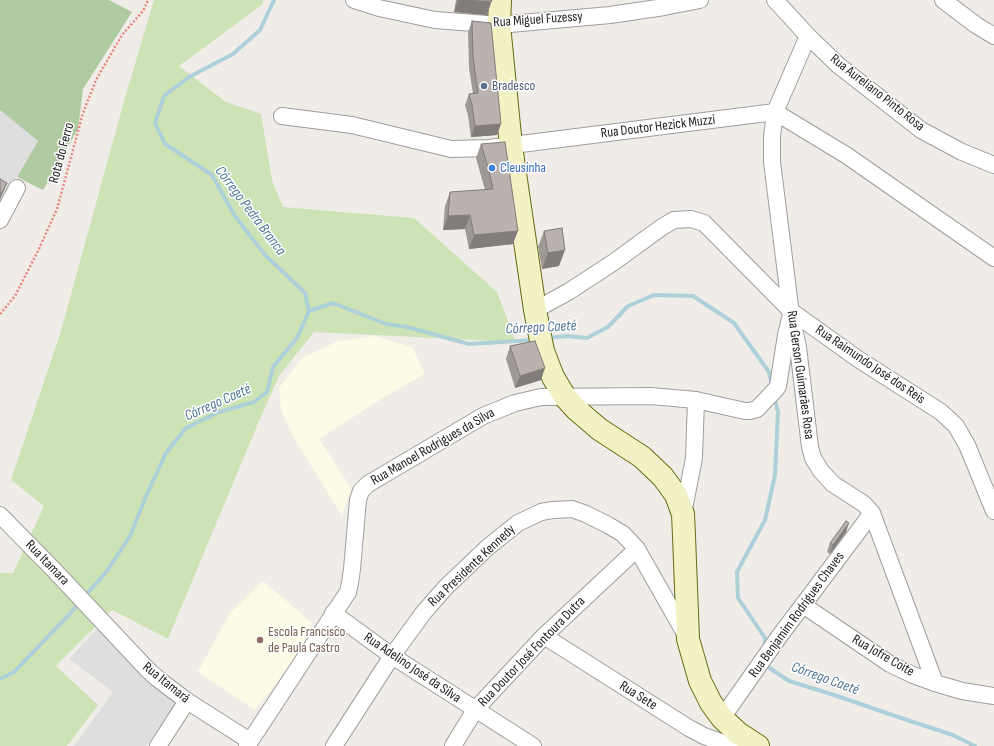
<!DOCTYPE html>
<meta charset="utf-8">
<style>
body{margin:0}
canvas{display:block;background:#f0ede8}
</style>
<canvas width="994" height="746"></canvas>
<script>
const ctx = document.querySelector('canvas').getContext('2d');
ctx.lineJoin = 'round';
function fill(path, color) { ctx.fillStyle = color; ctx.fill(path, 'evenodd'); }
const poly = rows => new Path2D(rows.map(r => 'M' + r).join(''));
function strokePath(path, color, width, dash) { ctx.strokeStyle = color; ctx.lineWidth = width; ctx.lineCap = dash ? 'butt' : 'round'; ctx.setLineDash(dash || []); ctx.stroke(path); }
function label(font, color, halo, rows, align = 'center') {
  ctx.font = font + ' "Sofia Sans Condensed",sans-serif'; ctx.lineWidth = 3; ctx.setLineDash([]); ctx.textBaseline = 'middle'; ctx.strokeStyle = halo; ctx.fillStyle = color; for (const [text, x, y, turn = 0] of rows) {
    ctx.save(); ctx.translate(x, y); ctx.rotate((+turn || 0) * Math.PI / 180); ctx.textAlign = isNaN(turn) ? turn : align; if (halo) ctx.strokeText(text, 0, 0); ctx.fillText(text, 0, 0); ctx.restore();
  }
}
fill(poly([
 [0,110,38,141,4,197,0,194],
 [99,627,177,700,146,746,74,746,113,692,69,659]
]), '#dedede');
fill(poly([
 [374,336,412,347,425,374,381,399,319,439,351,488,342,516,293,436,281,410,279,388,302,358,338,341],
 [263,581,312,623,296,658,255,710,198,672,230,613]
]), '#fcfbe5');
fill(poly([
 [154,0,263,0,263,4,179,66,226,102,261,114,272,180,283,207,414,218,497,292,516,342,314,332,279,376,259,421,168,639,112,610,56,666,98,705,67,746,0,746,0,573,13,573,44,506,11,480,61,331,124,101]
]), '#cee3b5');
fill(poly([
 [0,0,109,0,132,12,83,89,78,129,43,190,17,177,38,141,0,110]
]), '#b0caa2');
strokePath(poly([
 [274,0,260,30,233,54,189,77,164,96,155,123,165,144,212,175,235,216,265,255,305,293,309,311],
 [547,338,567,336,587,338,608,327,628,306,654,295,693,296,734,323,769,372,772,385],
 [84,597,107,571,130,536,147,494,166,453,186,428,219,412,254,402,267,392,273,367,297,338,309,311,333,303,386,324,407,327,469,344,534,340],
 [765,647,765,638,738,598,737,572,765,520,775,475,778,412,774,397],
 [765,664,765,665,789,681,837,696,901,718,953,735,975,746],
 [0,679,14,672,67,617,80,602]
]), '#aed0d8', 4);
const minor = poly([
 [354,0,379,8,435,20,499,25,610,15,664,7,700,0],
 [775,0,808,36,838,65,921,130,962,152,994,165],
 [943,0,976,25,994,36],
 [808,36,775,112,772,137,772,162,791,314,798,347,810,447,813,458,821,471,833,484,864,504,872,513,935,683],
 [282,116,352,125,451,149,489,148,775,112,846,155,994,258],
 [0,220,17,188],
 [535,310,568,292,614,262,662,227,674,220,691,219,704,223,791,311,858,359,941,412,956,426,967,445,994,511],
 [683,514,694,458,696,400],
 [0,515,54,570,147,669,158,679,187,701,250,741],
 [803,605,890,664,913,675,935,683,962,691,994,696],
 [333,613,392,656,533,746],
 [544,636,689,728,704,736,724,743,738,746],
 [722,718,781,634,803,605,872,513],
 [158,746,187,701],
 [247,746,348,592,350,583,352,569,358,500,361,491,368,484,483,416,515,403,541,397,651,396,696,400,745,411,750,411,757,409,777,388,778,386,786,335,791,314],
 [334,746,392,656,424,612,446,587,488,547,518,523,541,512,553,510,572,509,586,514,608,525,623,534,637,549,687,637],
 [453,746,475,710,544,636,637,549]
]);
const secondary = poly([
 [500,0,499,25,511,146,535,310,543,351,553,377,565,397,577,410,599,429,642,457,663,477,676,495,683,514,684,536,688,639,700,681,711,703,722,718,738,733,758,746]
]);
strokePath(minor, '#9e9e9e', 18);
strokePath(secondary, '#666c13', 24);
strokePath(poly([
 [0,314,15,296,38,251,57,209,83,113,96,80,122,35,143,11,148,0]
]), '#e98680', 2.5, [2, 2]);
strokePath(minor, '#fff', 16);
strokePath(secondary, '#f2f2c4', 22);
fill(poly([
 [456,0,492,0,487,15,454,12],
 [472,21,497,135,471,137,468,116,465,105,469,94,473,94,469,68,468,32],
 [481,144,513,244,469,249,465,229,443,230,445,206,450,192,485,190,476,158],
 [544,231,559,266,542,269,538,247],
 [510,346,541,380,515,388,506,359],
 [846,532,830,554,827,552,830,543]
]), '#9f9996');
fill(poly([
 [458,0,465,0,491,2,487,15,454,12],
 [501,124,497,135,471,137,475,126],
 [7,183,2,195,0,200,0,196],
 [470,215,465,229,443,230,448,216],
 [518,231,513,244,469,249,474,235],
 [565,250,559,266,542,269,548,253],
 [545,368,541,380,515,388,520,376],
 [849,523,846,532,830,554,833,545]
]), '#827d7a');
const building = poly([
 [465,0,492,0,491,2,465,0],
 [472,21,491,23,501,124,475,126,472,105,469,94,478,93,473,57,472,21],
 [505,142,518,231,474,235,470,215,448,216,450,192,493,189,488,167,481,144,505,142],
 [0,179,7,183,0,196,0,179],
 [562,228,565,250,548,253,544,231,562,228],
 [535,341,545,368,520,376,510,346,535,341],
 [846,521,849,523,833,545,830,543,846,521]
]);
fill(building, '#b9b2ae');
strokePath(building, '#827d7a', 1);
for (const [x, y, r, color] of [
 [484,86,4,"#5c6f8a"],
 [492,168,4,"#3f7fe0"],
 [260,640,4,"#8d6e63"]
]) { const dot = new Path2D(); dot.arc(x, y, r, 0, 2 * Math.PI); ctx.fillStyle = color; ctx.fill(dot); strokePath(dot, '#fff', 1.5); }
label('14px', '#212121', '#fff', [
 ["Rua Miguel Fuzessy",538,20,-4],
 ["Rua Aureliano Pinto Rosa",877,93,38],
 ["Rua Doutor Hezick Muzzi",658,127,-7],
 ["Rota do Ferro",62,153,-75],
 ["Rua Raimundo José dos Reis",870,365,34],
 ["Rua Gerson Guimarães Rosa",800,375,82],
 ["Rua Manoel Rodrigues da Silva",433,447,-30],
 ["Rua Itamara",47,563,46],
 ["Rua Presidente Kennedy",472,566,-43],
 ["Rua Benjamim Rodrigues Chaves",797,615,-54],
 ["Rua Doutor José Fontoura Dutra",532,652,-46],
 ["Rua Jofre Coite",883,656,30],
 ["Rua Adelino José da Silva",412,668,34],
 ["Rua Itamará",166,683,39],
 ["Rua Sete",638,696,32]
]);
label('14px', '#4e5e75', '#fff', [
 ["Bradesco",492,86]
], 'left');
label('14px', '#366cbe', '#fff', [
 ["Cleusinha",500,168]
], 'left');
label('14px', '#785e54', '#fff', [
 ["Escola Francisco",268,632],
 ["de Paula Castro",268,648]
], 'left');
label('italic 15px', '#517796', '#fff', [
 ["Córrego Pedra Branca",250,211,53],
 ["Córrego Caeté",541,328,-3],
 ["Córrego Caeté",218,403,-24],
 ["Córrego Caeté",825,679,20]
]);
</script>
